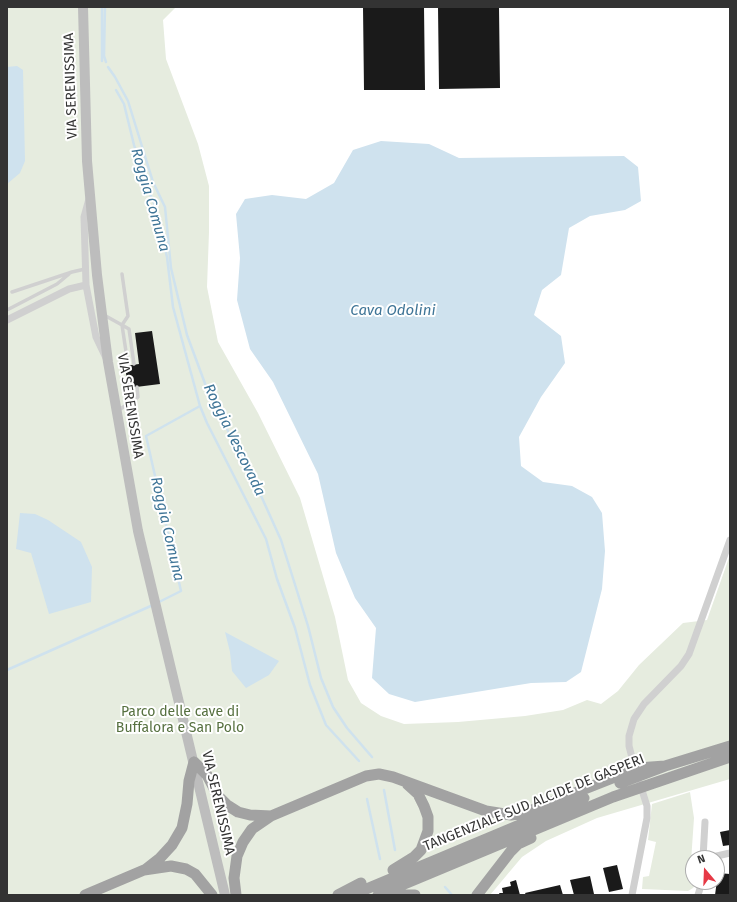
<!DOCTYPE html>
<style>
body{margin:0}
#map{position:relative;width:737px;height:902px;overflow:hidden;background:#fff;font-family:"Fira Sans",sans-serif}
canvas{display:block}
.frame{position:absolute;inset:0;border:8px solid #333;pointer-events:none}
.north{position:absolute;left:685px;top:850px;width:40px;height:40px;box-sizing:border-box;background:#fff;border:1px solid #adadad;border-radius:50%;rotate:341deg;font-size:11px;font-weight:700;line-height:16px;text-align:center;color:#333}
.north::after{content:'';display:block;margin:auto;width:14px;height:18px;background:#e63946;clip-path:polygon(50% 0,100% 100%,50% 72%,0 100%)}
</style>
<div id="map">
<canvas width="737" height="902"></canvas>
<div class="frame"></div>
<div class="north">N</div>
</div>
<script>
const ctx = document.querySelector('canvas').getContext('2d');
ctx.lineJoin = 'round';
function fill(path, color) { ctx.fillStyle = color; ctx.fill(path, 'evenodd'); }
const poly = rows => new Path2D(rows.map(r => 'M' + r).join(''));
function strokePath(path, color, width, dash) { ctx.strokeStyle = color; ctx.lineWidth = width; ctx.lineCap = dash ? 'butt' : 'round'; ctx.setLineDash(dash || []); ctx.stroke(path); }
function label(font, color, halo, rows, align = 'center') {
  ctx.font = font + ' "Fira Sans",sans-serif'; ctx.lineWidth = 4; ctx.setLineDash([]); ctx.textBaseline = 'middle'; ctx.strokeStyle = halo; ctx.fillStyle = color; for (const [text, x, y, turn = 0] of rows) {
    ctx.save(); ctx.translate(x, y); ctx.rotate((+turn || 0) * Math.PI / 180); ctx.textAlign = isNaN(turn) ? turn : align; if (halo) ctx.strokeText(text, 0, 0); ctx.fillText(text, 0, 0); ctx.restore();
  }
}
fill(poly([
 [7,7,176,7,163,20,166,59,198,144,209,186,209,232,207,287,218,342,258,413,300,498,335,617,348,680,361,703,381,716,404,724,458,722,525,716,563,710,587,700,601,704,618,691,639,665,683,623,707,620,730,555,730,779,597,818,546,841,522,857,490,895,7,895],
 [690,792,694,818,690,876,693,876,693,882,696,882,696,884,693,888,688,891,642,889,643,877,649,876,656,842,648,840,652,804]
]), '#e6ecdf');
fill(poly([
 [17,66,23,70,25,161,20,173,7,184,7,67],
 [381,141,429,144,459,158,624,156,638,167,641,201,625,210,590,216,569,228,561,275,542,290,534,315,561,336,565,363,541,397,519,437,521,466,543,482,572,486,592,497,602,513,605,551,602,589,581,672,566,682,531,683,415,702,389,694,372,678,376,628,355,598,336,553,318,474,273,382,250,349,237,300,240,258,236,214,245,199,272,195,306,199,334,183,353,150],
 [20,513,35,514,48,520,81,542,92,567,91,602,49,614,31,553,16,549],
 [225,632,279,661,269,675,246,688,232,671,230,652]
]), '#cfe2ee');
strokePath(poly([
 [102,7,102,61],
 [105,7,104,56,106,62],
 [108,67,115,77,128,101,153,182,165,207,171,268,187,335,210,397,253,478,281,540,308,626,321,678,333,707,347,728,372,757],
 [116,90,124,104,134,145,147,187,154,203,167,257,173,307,200,406,207,423,266,539,277,579,295,628,310,685,326,725,359,761],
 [157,603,181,591,146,436,200,406],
 [7,670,153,605],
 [384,790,395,850],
 [367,799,380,859],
 [445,887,452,895]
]), '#cfe2ee', 2.5);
fill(poly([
 [363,7,424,7,425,90,364,90],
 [438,7,499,7,500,88,439,89],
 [152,331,160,384,128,388,125,366,139,364,135,333],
 [730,830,730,845,723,846,720,832],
 [617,865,623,889,609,892,603,868],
 [718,873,730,874,729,895,715,895],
 [590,876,594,894,574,895,570,880],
 [516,880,520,895,500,895,499,893,503,893,502,888,511,886,510,882],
 [560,885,563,895,526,895,525,893]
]), '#1a1a1a');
strokePath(poly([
 [122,274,128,316,122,325,129,329,134,364],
 [12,292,72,272,85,269],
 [7,310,57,284,69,274],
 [104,315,122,325,128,365],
 [132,401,138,397,137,387],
 [119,410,132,401,131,388]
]), '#d0d0d0', 3.5);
strokePath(poly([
 [89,199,84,217,86,285,96,337,106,358],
 [7,320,69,289,86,285],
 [636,773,629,746,629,736,634,719,644,704,681,666,689,654,730,540],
 [703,858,705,822],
 [708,858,730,853],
 [632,895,647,818,647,806,640,784],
 [698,895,702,882]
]), '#d0d0d0', 7);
strokePath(poly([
 [83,7,87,161,97,275,108,362,138,531,225,895]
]), '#bdbdbd', 10);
strokePath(poly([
 [194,762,207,775,218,796,227,805,238,812,250,815,271,816],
 [620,783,665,766,730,746],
 [146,869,160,858,172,845,182,828,187,804,189,781,194,762],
 [393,870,414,857,421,850,428,831,428,817,424,806,418,794,407,784],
 [85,895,144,870,171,866,186,869,195,874,212,895],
 [236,895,234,878,237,856,243,842,252,829,271,816,366,776,379,774,393,777,486,811,511,815,524,813,638,768,665,766],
 [338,895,361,883],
 [352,895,584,798],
 [378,895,613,797,730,757],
 [399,895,415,895],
 [477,895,511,851,518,844,531,838]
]), '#a2a2a2', 11);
label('14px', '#333', '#fff', [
 ["VIA SERENISSIMA",71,86,-92],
 ["VIA SERENISSIMA",130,406,81],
 ["VIA SERENISSIMA",218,803,77],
 ["TANGENZIALE SUD ALCIDE DE GASPERI",534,803,-22]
]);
label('14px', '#56703f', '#fff', [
 ["Parco delle cave di",180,712],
 ["Buffalora e San Polo",180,728]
]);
label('italic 15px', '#3f7597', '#fff', [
 ["Roggia Comuna",150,200,74],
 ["Cava Odolini",393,311],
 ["Roggia Vescovada",234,440,64],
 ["Roggia Comuna",167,529,77]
]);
</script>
